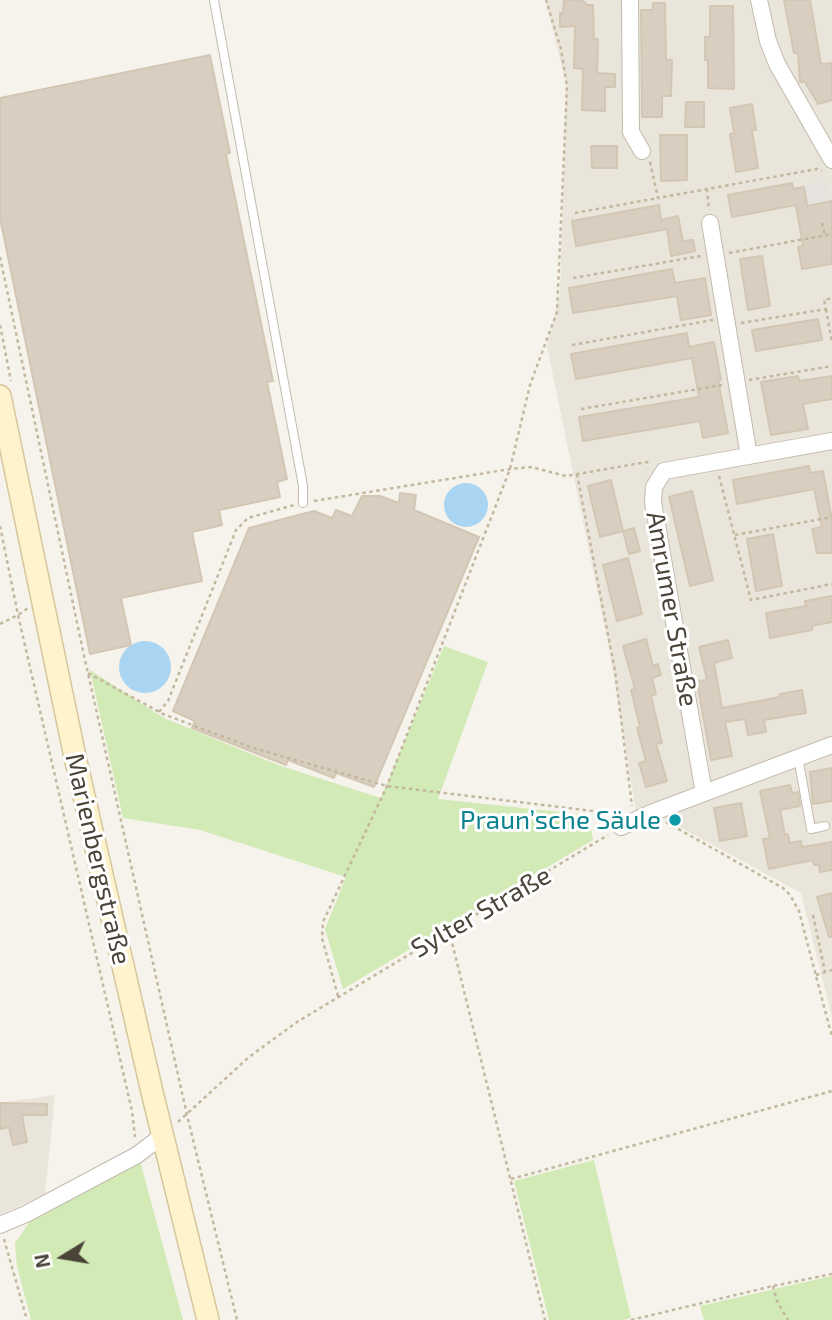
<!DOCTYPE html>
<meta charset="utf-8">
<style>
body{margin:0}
#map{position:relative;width:832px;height:1320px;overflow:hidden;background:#f6f3ec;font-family:"Exo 2",sans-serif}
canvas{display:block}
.north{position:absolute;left:28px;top:1222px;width:70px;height:70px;-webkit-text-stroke:5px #fff;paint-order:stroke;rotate:259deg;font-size:19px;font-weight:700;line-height:28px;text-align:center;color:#4b4439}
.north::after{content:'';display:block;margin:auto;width:24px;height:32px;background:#4b4439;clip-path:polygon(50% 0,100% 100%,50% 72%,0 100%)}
</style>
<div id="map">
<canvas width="832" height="1320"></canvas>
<div class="north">N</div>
</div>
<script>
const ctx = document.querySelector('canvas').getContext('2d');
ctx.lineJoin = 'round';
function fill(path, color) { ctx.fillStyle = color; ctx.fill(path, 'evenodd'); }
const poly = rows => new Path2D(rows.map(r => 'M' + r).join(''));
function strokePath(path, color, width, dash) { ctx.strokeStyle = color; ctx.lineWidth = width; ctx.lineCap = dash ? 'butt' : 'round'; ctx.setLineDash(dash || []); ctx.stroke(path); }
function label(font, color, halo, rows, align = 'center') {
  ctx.font = font + ' "Exo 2",sans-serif'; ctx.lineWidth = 6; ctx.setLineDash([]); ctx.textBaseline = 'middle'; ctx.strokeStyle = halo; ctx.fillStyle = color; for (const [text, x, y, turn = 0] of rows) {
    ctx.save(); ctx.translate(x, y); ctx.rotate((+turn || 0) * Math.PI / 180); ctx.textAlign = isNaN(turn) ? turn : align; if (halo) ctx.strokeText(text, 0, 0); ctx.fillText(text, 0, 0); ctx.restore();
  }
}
fill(poly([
 [545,0,832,0,832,1017,801,893,665,819,636,811,610,653,547,346,560,293,566,83],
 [55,1095,45,1194,0,1215,0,1103]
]), '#eae5da');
fill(poly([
 [821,177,832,198,832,228,801,234,793,189,804,187]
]), '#e6e2dd');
fill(poly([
 [444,646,488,662,438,799,589,815,593,840,343,989,325,929,346,877,200,830,123,818,90,670,164,718,278,765,381,798],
 [594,1160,631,1318,622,1320,549,1320,514,1181],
 [140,1161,183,1320,31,1320,17,1266,15,1243,33,1217],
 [832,1276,832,1320,704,1320,700,1306]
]), '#d2eab5');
fill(poly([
 '444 505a22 22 0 1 1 44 0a22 22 0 1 1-44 0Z',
 '119 667a26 26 0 1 1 52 0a26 26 0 1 1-52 0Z'
]), '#a9d4f2');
const building = poly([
 [564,0,582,0,587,5,593,5,594,39,598,39,597,73,615,74,615,87,605,87,605,111,582,110,583,69,574,68,575,26,560,27,560,13,563,13,564,0],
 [784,0,810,0,821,64,832,63,832,100,818,104,805,82,800,82,798,53,794,53,784,0],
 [653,3,665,3,666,60,672,60,671,96,662,96,662,117,642,117,641,10,653,10,653,3],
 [710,6,733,6,734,89,708,88,708,60,705,60,705,37,710,37,710,6],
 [210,55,230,153,226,154,273,381,267,382,287,479,277,482,280,497,219,510,222,525,192,532,202,581,121,598,131,645,90,654,0,218,0,98,210,55],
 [686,102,704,102,704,127,685,127,686,102],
 [752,104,756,130,752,130,758,168,736,172,730,134,734,133,730,108,752,104],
 [660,135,687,135,687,180,661,181,660,135],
 [591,146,617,146,617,168,592,168,591,146],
 [792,183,793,189,804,187,807,206,832,201,832,264,802,269,798,247,803,246,796,205,732,217,728,195,792,183],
 [659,205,661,220,678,216,683,241,693,240,695,251,671,256,667,229,576,246,572,221,659,205],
 [762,256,770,306,748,310,740,259,762,256],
 [672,269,675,283,705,278,711,315,681,320,677,296,573,313,569,288,672,269],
 [818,319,822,340,756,351,752,330,818,319],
 [687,333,689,347,714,342,721,380,718,380,728,433,703,438,700,421,583,441,579,417,699,397,692,358,576,379,571,354,687,333],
 [798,376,799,381,832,376,832,399,803,404,808,429,771,435,761,382,798,376],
 [809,466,810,473,823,471,832,520,832,553,817,553,812,529,822,527,814,489,737,504,733,480,809,466],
 [611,480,623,531,600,537,588,486,611,480],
 [692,491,713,580,690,586,669,497,692,491],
 [400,493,416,495,414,510,479,537,374,787,336,773,334,778,288,760,286,765,192,728,195,721,173,711,249,528,314,511,332,518,336,510,352,516,362,496,380,496,399,503,400,493],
 [634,528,640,551,629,554,623,531,634,528],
 [773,534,782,586,756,591,747,539,773,534],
 [628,558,642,614,617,621,603,565,628,558],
 [832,596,832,622,812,626,812,630,770,638,766,613,806,606,805,601,832,596],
 [646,639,653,666,658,664,661,675,652,678,656,694,651,696,662,743,656,744,667,781,646,787,639,763,646,761,637,728,640,727,631,690,635,689,623,646,646,639],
 [728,640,732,658,714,663,722,708,780,697,780,694,802,690,806,713,764,720,766,732,748,735,745,719,725,722,732,756,711,760,697,681,707,680,699,647,728,640],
 [832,768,832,801,813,804,810,772,832,768],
 [790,785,792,793,798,792,800,806,780,810,785,835,788,834,790,843,801,841,802,847,832,842,832,870,820,872,819,865,814,865,813,860,769,869,763,839,770,838,760,791,790,785],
 [741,803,747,836,720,841,714,808,741,803],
 [832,893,832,937,829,937,817,897,832,893],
 [0,1103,47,1104,47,1115,22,1115,27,1142,13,1145,9,1127,0,1129,0,1103]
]);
fill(building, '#d8cfc1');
strokePath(building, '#d3c7b4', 2);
const service = poly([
 [214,0,303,486,303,503],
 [798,757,811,829,825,826]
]);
const minor = poly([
 [630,0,631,132,642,151],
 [759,0,768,41,777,64,832,160],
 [710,223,749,456],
 [704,793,653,502,654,487,664,471,832,441],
 [621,827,651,813,832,745],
 [0,1225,26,1214,137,1155,162,1136]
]);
const secondary = poly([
 [0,396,75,757,152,1092,208,1320]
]);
strokePath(service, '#c2bbae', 10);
strokePath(minor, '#c2bbae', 18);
strokePath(secondary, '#d6c79b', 24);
strokePath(poly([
 [650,162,658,198,817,169,822,171],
 [707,189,709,210],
 [575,213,658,198],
 [822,223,825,236],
 [729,253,832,234],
 [0,257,83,651,187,1115,237,1320],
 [573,278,701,256],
 [826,309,832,343],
 [741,323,826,309,824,300,832,298],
 [0,325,11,381],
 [572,345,713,320],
 [749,380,832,366],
 [581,409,722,385],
 [577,474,615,671,632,806],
 [719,476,751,600,832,584],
 [314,501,510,469,531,467,566,476,647,462,651,464],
 [0,526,18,615,132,1111,135,1137],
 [735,535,832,517],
 [0,624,18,615,28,608],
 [88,673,163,714,253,748,387,786,609,813,611,816],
 [159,712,168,701,236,530,248,518,294,505],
 [666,822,783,888,790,895,799,911,832,1037],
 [813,915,825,972],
 [449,930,545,1320],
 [816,975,832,970],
 [338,996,322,938,323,922,387,786,510,469,530,385,557,312,567,86,561,49,546,0],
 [178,1122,249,1057,297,1022,608,835],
 [511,1179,832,1091],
 [4,1239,27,1320],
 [773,1286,777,1301,788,1320],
 [631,1320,773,1286,832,1274]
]), '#c4b79f', 2.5, [3.5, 3.5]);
strokePath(service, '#fff', 8);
strokePath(minor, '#fff', 16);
strokePath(secondary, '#fff3cd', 21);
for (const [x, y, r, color] of [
 [675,820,7,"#0f9aa8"]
]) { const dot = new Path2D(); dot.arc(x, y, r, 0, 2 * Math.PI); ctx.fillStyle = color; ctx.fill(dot); strokePath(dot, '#fff', 2.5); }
label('26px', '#4b4439', '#fff', [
 ["Amrumer Straße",672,609,80],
 ["Marienbergstraße",98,859,77],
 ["Sylter Straße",481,912,-30]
]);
label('26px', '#0d838f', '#fff', [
 ["Praun’sche Säule",661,820]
], 'right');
</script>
